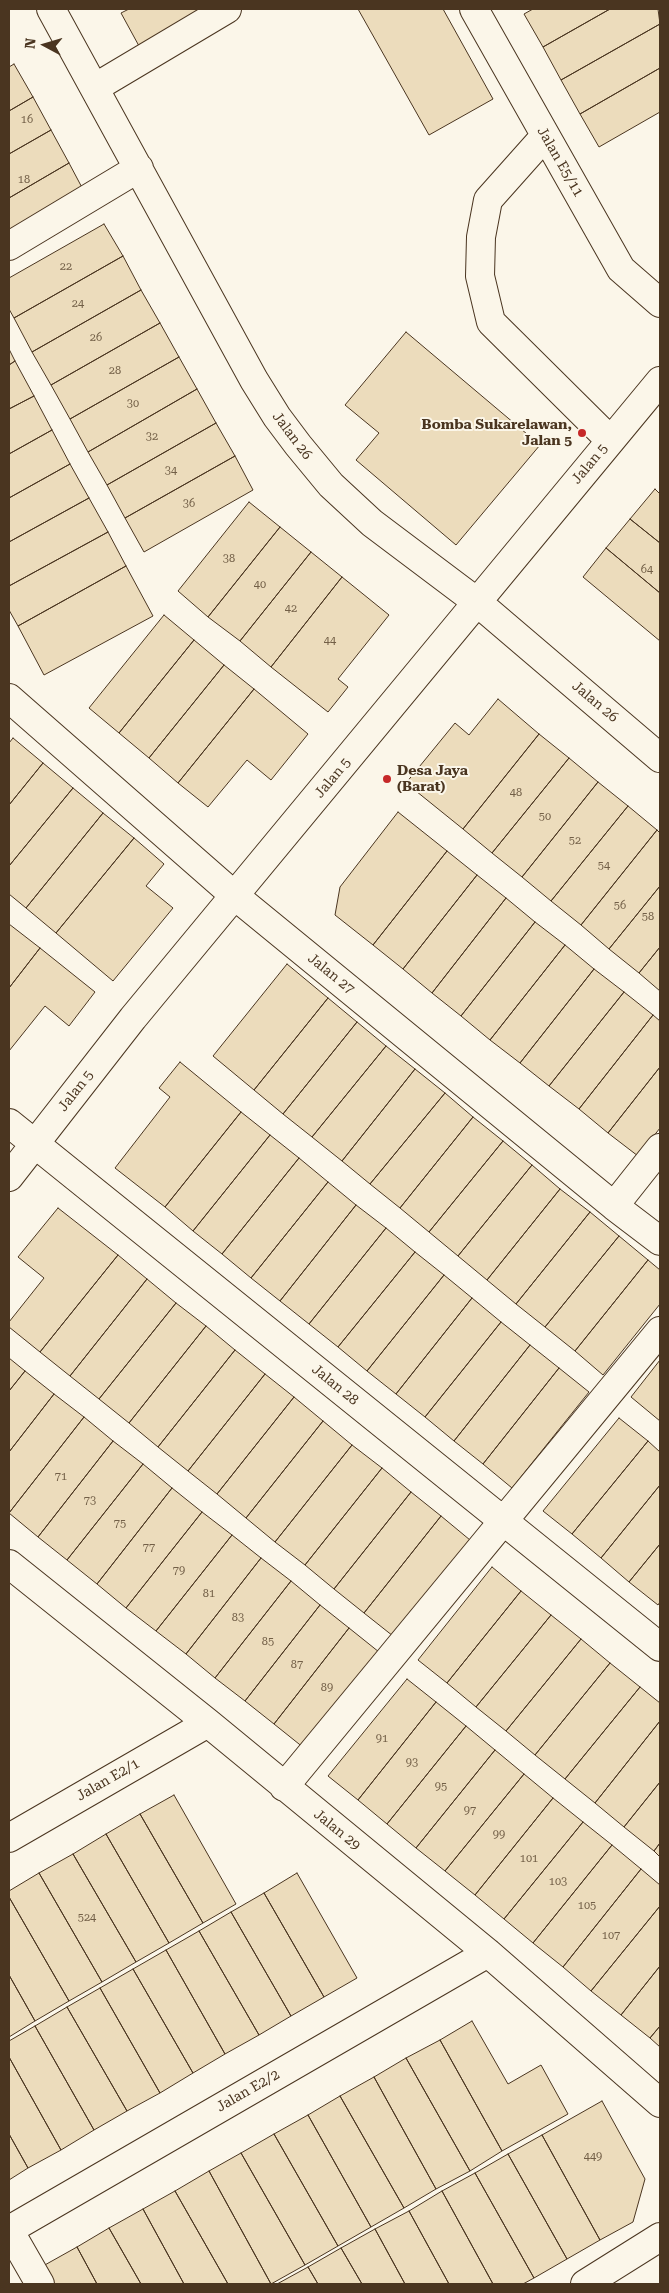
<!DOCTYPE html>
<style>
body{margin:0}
#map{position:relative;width:669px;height:2293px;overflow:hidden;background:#fbf6e9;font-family:"Roboto Serif",serif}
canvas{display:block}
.frame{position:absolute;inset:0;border:10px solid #4a3520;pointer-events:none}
.north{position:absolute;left:20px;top:20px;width:50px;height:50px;-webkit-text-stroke:4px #fbf6e9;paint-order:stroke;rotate:276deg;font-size:14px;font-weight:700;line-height:20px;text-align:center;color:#4a3520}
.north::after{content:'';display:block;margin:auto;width:18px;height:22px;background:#4a3520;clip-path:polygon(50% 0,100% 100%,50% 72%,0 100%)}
</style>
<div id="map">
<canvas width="669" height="2293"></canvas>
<div class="frame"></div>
<div class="north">N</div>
</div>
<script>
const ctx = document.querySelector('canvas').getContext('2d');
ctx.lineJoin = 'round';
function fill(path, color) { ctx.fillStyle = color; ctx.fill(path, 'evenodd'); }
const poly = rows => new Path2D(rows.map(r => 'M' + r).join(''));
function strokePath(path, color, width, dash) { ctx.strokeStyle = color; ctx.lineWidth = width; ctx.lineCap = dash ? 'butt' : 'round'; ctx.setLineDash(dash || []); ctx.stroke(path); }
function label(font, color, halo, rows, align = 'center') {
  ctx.font = font + ' "Roboto Serif",serif'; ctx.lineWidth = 4; ctx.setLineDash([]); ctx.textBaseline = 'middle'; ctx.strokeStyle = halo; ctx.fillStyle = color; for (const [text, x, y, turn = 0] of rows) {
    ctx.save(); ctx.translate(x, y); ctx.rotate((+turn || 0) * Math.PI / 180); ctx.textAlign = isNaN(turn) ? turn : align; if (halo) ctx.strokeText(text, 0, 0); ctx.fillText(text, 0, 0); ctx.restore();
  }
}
const building = poly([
 [129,9,204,9,139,46,121,13,129,9],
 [358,9,443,9,493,99,429,135,358,9],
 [533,9,610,9,543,47,524,14,533,9],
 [610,9,658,9,660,24,561,80,543,47,610,9],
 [660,24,660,68,580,114,561,80,660,24],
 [14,64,33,97,9,111,9,67,14,64],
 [660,68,660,112,599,147,580,114,660,68],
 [33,97,51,130,9,154,9,111,33,97],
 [51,130,69,163,9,198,9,154,51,130],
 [69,163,87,197,9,241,9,198,69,163],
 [104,224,123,256,14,318,9,309,9,278,104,224],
 [123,256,141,290,32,352,14,318,123,256],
 [141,290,160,323,51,385,32,352,141,290],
 [160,323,179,357,70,419,51,385,160,323],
 [406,332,540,445,456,545,356,460,379,433,345,405,406,332],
 [9,349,15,361,9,365,9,349],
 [179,357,197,389,88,452,70,419,179,357],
 [15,361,34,396,9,409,9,365,15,361],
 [197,389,216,423,107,485,88,452,197,389],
 [34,396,52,430,9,454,9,409,34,396],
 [216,423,235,456,125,518,107,485,216,423],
 [52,430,70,464,9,498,9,454,52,430],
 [235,456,253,490,144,552,125,518,235,456],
 [70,464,89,498,9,542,9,498,70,464],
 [655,489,660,494,660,543,630,519,655,489],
 [89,498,108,532,9,586,9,542,89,498],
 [249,502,280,527,208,617,178,591,249,502],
 [630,519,660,543,660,593,606,548,630,519],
 [280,527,311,552,240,641,208,617,280,527],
 [108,532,126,566,18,626,9,610,9,586,108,532],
 [606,548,660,593,660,641,583,577,606,548],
 [311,552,342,577,271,667,240,641,311,552],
 [126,566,153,616,44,675,18,626,126,566],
 [342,577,389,615,338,679,348,687,328,712,271,667,342,577],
 [164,615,194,640,119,733,89,708,164,615],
 [194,640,224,665,149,758,119,733,194,640],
 [224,665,254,689,178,783,149,758,224,665],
 [254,689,308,734,271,780,247,760,208,807,178,783,254,689],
 [498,699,539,734,463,829,406,783,455,723,469,735,498,699],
 [539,734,569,758,492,853,463,829,539,734],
 [13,738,43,763,9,805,9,743,13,738],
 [569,758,598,782,522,877,492,853,569,758],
 [43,763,73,788,9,866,9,805,43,763],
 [598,782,628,806,551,901,522,877,598,782],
 [73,788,103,813,26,908,9,894,9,866,73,788],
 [628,806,657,830,581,925,551,901,628,806],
 [398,812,447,851,373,945,335,915,340,887,398,812],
 [103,813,134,838,56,933,26,908,103,813],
 [657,830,660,833,660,886,609,949,581,925,657,830],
 [134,838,164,864,146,886,173,908,113,981,56,933,134,838],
 [447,851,477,875,403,969,373,945,447,851],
 [477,875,506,898,432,993,403,969,477,875],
 [660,886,660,947,639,973,609,949,660,886],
 [506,898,535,922,461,1016,432,993,506,898],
 [535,922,565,945,490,1040,461,1016,535,922],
 [9,924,40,948,9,988,9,924],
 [565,945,594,969,520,1063,490,1040,565,945],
 [660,947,660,991,639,973,660,947],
 [40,948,95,992,69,1026,45,1006,9,1051,9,988,40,948],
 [287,964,328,998,254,1090,213,1056,287,964],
 [594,969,624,992,549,1086,520,1063,594,969],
 [624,992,653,1015,579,1109,549,1086,624,992],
 [328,998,357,1022,283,1114,254,1090,328,998],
 [653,1015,660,1021,660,1067,608,1133,579,1109,653,1015],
 [357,1022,386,1046,312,1137,283,1114,357,1022],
 [386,1046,415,1069,342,1161,312,1137,386,1046],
 [180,1062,241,1112,165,1207,115,1168,170,1097,159,1088,180,1062],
 [660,1067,660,1128,638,1156,608,1133,660,1067],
 [415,1069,445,1093,370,1184,342,1161,415,1069],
 [445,1093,473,1117,400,1208,370,1184,445,1093],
 [241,1112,270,1135,193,1231,165,1207,241,1112],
 [473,1117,503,1141,429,1232,400,1208,473,1117],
 [270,1135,299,1158,222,1254,193,1231,270,1135],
 [503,1141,532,1165,458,1256,429,1232,503,1141],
 [299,1158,328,1182,251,1278,222,1254,299,1158],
 [532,1165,560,1189,487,1280,458,1256,532,1165],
 [328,1182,356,1205,280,1301,251,1278,328,1182],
 [560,1189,590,1212,516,1304,487,1280,560,1189],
 [356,1205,386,1228,309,1324,280,1301,356,1205],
 [58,1208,118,1255,40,1352,9,1327,9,1322,44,1278,18,1257,58,1208],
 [590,1212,619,1236,545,1327,516,1304,590,1212],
 [386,1228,415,1252,338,1347,309,1324,386,1228],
 [619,1236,648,1260,575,1351,545,1327,619,1236],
 [415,1252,444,1275,367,1371,338,1347,415,1252],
 [118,1255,147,1279,70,1376,40,1352,118,1255],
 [648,1260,660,1270,660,1304,603,1375,575,1351,648,1260],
 [444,1275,472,1298,396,1394,367,1371,444,1275],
 [147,1279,176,1303,99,1399,70,1376,147,1279],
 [472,1298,501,1322,425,1417,396,1394,472,1298],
 [176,1303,206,1326,129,1423,99,1399,176,1303],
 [501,1322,530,1345,454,1441,425,1417,501,1322],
 [206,1326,235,1350,158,1447,129,1423,206,1326],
 [530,1345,559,1368,483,1464,454,1441,530,1345],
 [235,1350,265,1374,188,1471,158,1447,235,1350],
 [9,1358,25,1371,9,1391,9,1358],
 [660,1360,660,1421,631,1397,660,1360],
 [559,1368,589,1392,512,1488,483,1464,559,1368],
 [25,1371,54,1394,9,1452,9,1391,25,1371],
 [265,1374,294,1397,217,1494,188,1471,265,1374],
 [54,1394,84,1417,9,1513,9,1452,54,1394],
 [294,1397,323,1421,246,1518,217,1494,294,1397],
 [84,1417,113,1441,38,1537,9,1513,84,1417],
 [619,1418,648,1441,572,1534,543,1511,619,1418],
 [323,1421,352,1445,275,1542,246,1518,323,1421],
 [113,1441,143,1464,67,1560,38,1537,113,1441],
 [648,1441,660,1452,660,1485,601,1558,572,1534,648,1441],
 [352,1445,382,1468,305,1565,275,1542,352,1445],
 [143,1464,172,1488,97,1584,67,1560,143,1464],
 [382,1468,411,1492,334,1589,305,1565,382,1468],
 [660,1485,660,1544,629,1582,601,1558,660,1485],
 [172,1488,202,1512,126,1608,97,1584,172,1488],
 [411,1492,441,1516,364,1613,334,1589,411,1492],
 [202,1512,232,1535,156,1631,126,1608,202,1512],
 [441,1516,470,1540,393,1636,364,1613,441,1516],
 [232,1535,261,1558,186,1654,156,1631,232,1535],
 [660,1544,660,1602,658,1605,629,1582,660,1544],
 [261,1558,291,1581,215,1678,186,1654,261,1558],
 [492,1567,521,1591,447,1683,418,1660,492,1567],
 [291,1581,320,1605,245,1701,215,1678,291,1581],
 [521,1591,551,1615,476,1707,447,1683,521,1591],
 [320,1605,349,1628,274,1724,245,1701,320,1605],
 [551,1615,581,1639,506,1731,476,1707,551,1615],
 [349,1628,379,1652,304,1748,274,1724,349,1628],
 [581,1639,610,1663,535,1755,506,1731,581,1639],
 [610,1663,640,1687,565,1779,535,1755,610,1663],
 [407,1679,436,1702,358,1800,328,1776,407,1679],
 [640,1687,660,1703,660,1721,595,1803,565,1779,640,1687],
 [436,1702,466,1726,387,1824,358,1800,436,1702],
 [660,1721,660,1782,624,1827,595,1803,660,1721],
 [466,1726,495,1750,416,1848,387,1824,466,1726],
 [495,1750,524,1774,445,1871,416,1848,495,1750],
 [524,1774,553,1798,475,1895,445,1871,524,1774],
 [660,1782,660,1843,654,1851,624,1827,660,1782],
 [174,1795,236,1904,203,1923,140,1814,174,1795],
 [553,1798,583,1822,504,1919,475,1895,553,1798],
 [140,1814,203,1923,169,1943,106,1834,140,1814],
 [583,1822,612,1845,533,1943,504,1919,583,1822],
 [106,1834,169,1943,136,1962,73,1854,106,1834],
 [660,1843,660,1857,654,1851,660,1843],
 [612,1845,641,1869,563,1967,533,1943,612,1845],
 [73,1854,136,1962,102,1982,39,1873,73,1854],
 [641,1869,660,1885,660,1906,591,1991,563,1967,641,1869],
 [39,1873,102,1982,69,2001,9,1897,9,1891,39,1873],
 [297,1873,357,1978,324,1997,264,1893,297,1873],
 [264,1893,324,1997,291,2016,231,1912,264,1893],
 [9,1897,69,2001,35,2021,9,1975,9,1897],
 [660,1906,660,1966,621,2015,591,1991,660,1906],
 [231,1912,291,2016,259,2035,199,1931,231,1912],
 [199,1931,259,2035,225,2054,166,1950,199,1931],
 [166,1950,225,2054,193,2073,133,1969,166,1950],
 [660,1966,660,2026,650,2038,621,2015,660,1966],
 [133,1969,193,2073,160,2093,100,1988,133,1969],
 [9,1975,35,2021,9,2037,9,1975],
 [100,1988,160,2093,127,2111,67,2007,100,1988],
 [67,2007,127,2111,94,2130,35,2026,67,2007],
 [472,2021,508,2084,541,2065,568,2114,502,2151,440,2040,472,2021],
 [35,2026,94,2130,61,2150,9,2057,9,2041,35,2026],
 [660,2026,660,2047,650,2038,660,2026],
 [440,2040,502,2151,470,2171,406,2058,440,2040],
 [9,2057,61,2150,28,2168,9,2134,9,2057],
 [406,2058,470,2171,436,2189,374,2077,406,2058],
 [374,2077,436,2189,404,2208,340,2096,374,2077],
 [340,2096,404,2208,371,2227,308,2115,340,2096],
 [602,2101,645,2179,633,2222,600,2240,542,2135,602,2101],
 [308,2115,371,2227,338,2246,274,2134,308,2115],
 [9,2134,28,2168,9,2180,9,2134],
 [274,2134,338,2246,305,2265,241,2153,274,2134],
 [542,2135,600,2240,567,2259,508,2154,542,2135],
 [241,2153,305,2265,271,2284,209,2171,241,2153],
 [508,2154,567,2259,534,2278,475,2173,508,2154],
 [209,2171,271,2284,228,2284,175,2191,209,2171],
 [475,2173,534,2278,523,2284,493,2284,442,2191,475,2173],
 [175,2191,228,2284,184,2284,143,2209,175,2191],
 [442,2191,493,2284,449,2284,409,2211,442,2191],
 [143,2209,184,2284,141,2284,109,2228,143,2209],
 [409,2211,449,2284,405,2284,375,2229,409,2211],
 [109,2228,141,2284,97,2284,77,2247,109,2228],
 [375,2229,405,2284,362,2284,341,2248,375,2229],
 [77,2247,97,2284,54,2284,43,2266,77,2247],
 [341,2248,362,2284,318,2284,308,2267,341,2248],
 [308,2267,318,2284,277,2284,308,2267]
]);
fill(building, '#ecdcbc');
strokePath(building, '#4a3520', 1);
const minor = poly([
 [51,9,254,380,277,417,298,445,331,485,372,523,477,602,660,758],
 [474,9,621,269,660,303],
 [96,87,227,9],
 [545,136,488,200,481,237,480,276,491,322,610,440],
 [9,246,139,168],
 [9,698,235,896,614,1206,660,1241],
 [9,1123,660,1647],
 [9,1177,133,1018,660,381],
 [614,1206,660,1148],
 [9,1564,208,1723,488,1953,660,2103],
 [284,1787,660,1331],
 [9,1838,208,1723],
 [9,2230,488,1953],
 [9,2230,40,2284],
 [585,2284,660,2237]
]);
strokePath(minor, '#4a3520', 30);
strokePath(minor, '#fbf6e9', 28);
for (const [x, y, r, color] of [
 [582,433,5,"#c62828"],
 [387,779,5,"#c62828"]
]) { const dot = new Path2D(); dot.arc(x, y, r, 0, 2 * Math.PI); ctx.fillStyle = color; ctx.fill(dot); strokePath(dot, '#fbf6e9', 2); }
label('11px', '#725f47', null, [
 ["16",27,120],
 ["18",24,180],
 ["22",66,267],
 ["24",78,304],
 ["26",96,338],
 ["28",115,371],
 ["30",133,404],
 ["32",152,437],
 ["34",171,471],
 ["36",189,504],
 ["38",229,559],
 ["64",647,570],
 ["40",260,585],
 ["42",291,609],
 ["44",330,641],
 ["48",516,793],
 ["50",545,817],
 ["52",575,841],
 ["54",604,866],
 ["56",620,906],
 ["58",648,917],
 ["71",61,1477],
 ["73",90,1501],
 ["75",120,1524],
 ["77",149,1548],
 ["79",179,1571],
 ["81",209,1594],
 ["83",238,1618],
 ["85",268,1642],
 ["87",297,1665],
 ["89",327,1688],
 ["91",382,1739],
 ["93",412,1763],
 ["95",441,1787],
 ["97",470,1811],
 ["99",499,1835],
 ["101",529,1859],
 ["103",558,1882],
 ["105",587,1906],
 ["524",87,1918],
 ["107",611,1936],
 ["449",593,2157]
]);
label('14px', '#4a3520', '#fbf6e9', [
 ["Jalan E5/11",560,162,60],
 ["Jalan 26",292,436,53],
 ["Jalan 5",590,464,-50],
 ["Jalan 26",595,702,40],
 ["Jalan 5",333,778,-50],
 ["Jalan 27",331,974,39],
 ["Jalan 5",76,1091,-52],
 ["Jalan 28",335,1385,39],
 ["Jalan E2/1",108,1780,-30],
 ["Jalan 29",337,1830,39],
 ["Jalan E2/2",248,2091,-30]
]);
label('bold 14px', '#4a3520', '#fbf6e9', [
 ["Bomba Sukarelawan,",572,425],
 ["Jalan 5",572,441],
 ["Desa Jaya",397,771,"left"],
 ["(Barat)",397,787,"left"]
], 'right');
</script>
